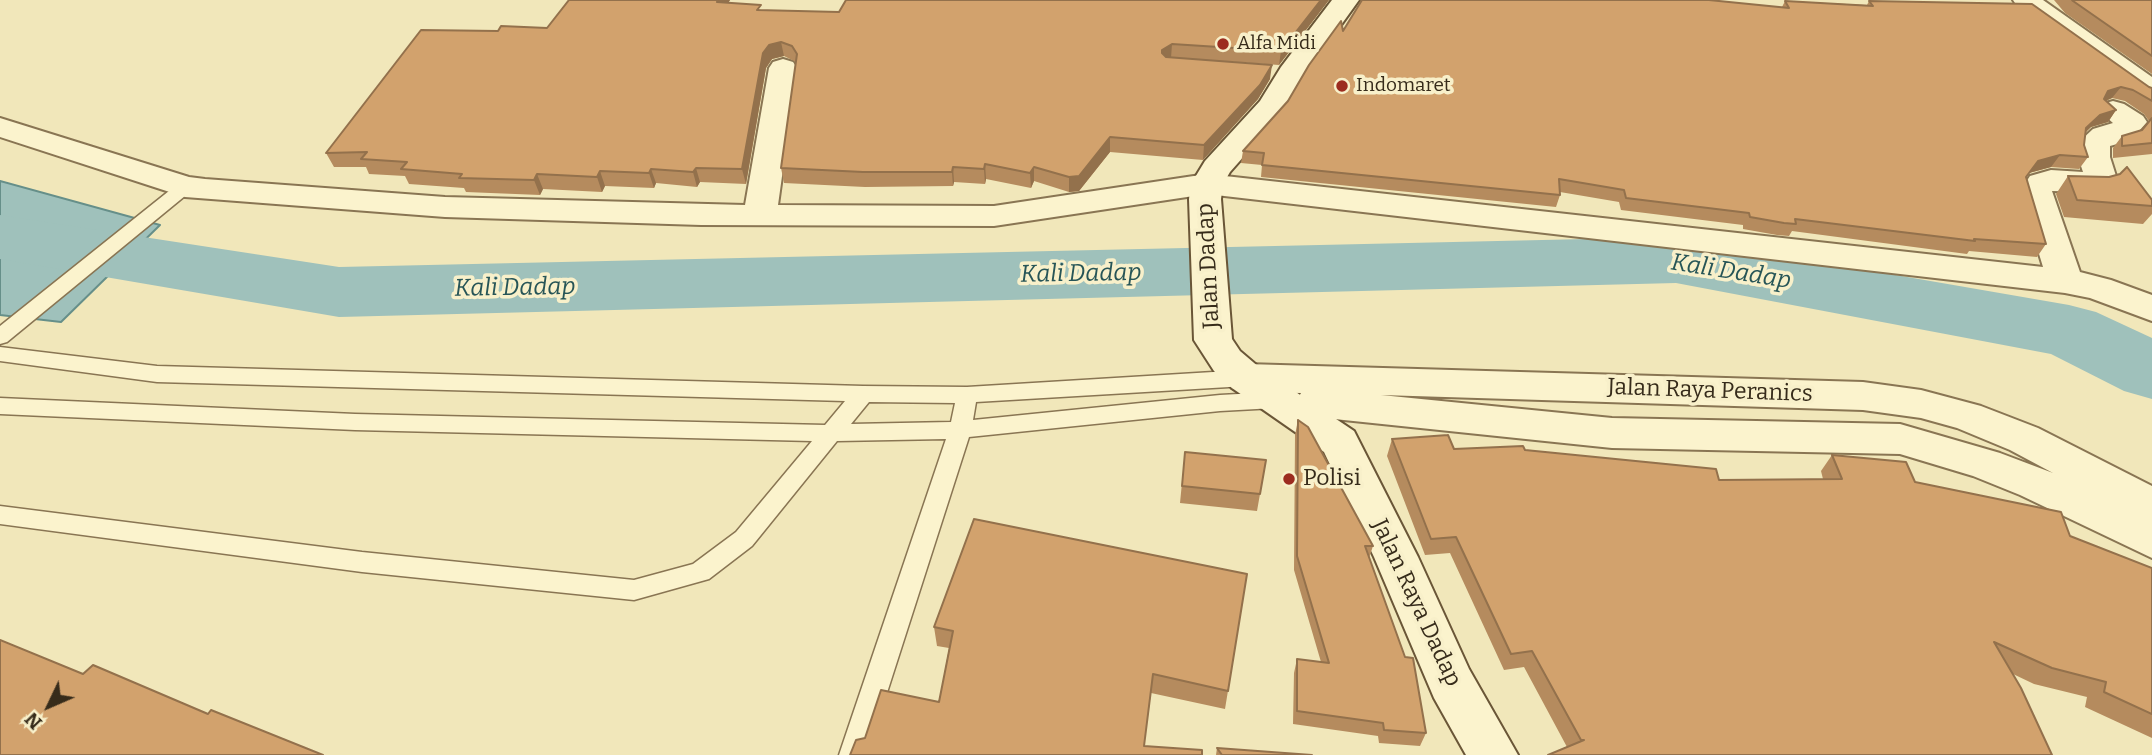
<!DOCTYPE html>
<style>
body{margin:0}
#map{position:relative;width:2152px;height:755px;overflow:hidden;background:#f1e7ba;font-family:Bitter,serif}
canvas{display:block}
.north{position:absolute;left:14px;top:671px;width:70px;height:70px;-webkit-text-stroke:5px #f8f0ca;paint-order:stroke;rotate:226deg;font-size:19px;font-weight:700;line-height:28px;text-align:center;color:#362b1a}
.north::after{content:'';display:block;margin:auto;width:24px;height:32px;background:#362b1a;clip-path:polygon(50% 0,100% 100%,50% 72%,0 100%)}
</style>
<div id="map">
<canvas width="2152" height="755"></canvas>
<div class="north">N</div>
</div>
<script>
const ctx = document.querySelector('canvas').getContext('2d');
ctx.lineJoin = 'round';
function fill(path, color) { ctx.fillStyle = color; ctx.fill(path, 'evenodd'); }
const poly = rows => new Path2D(rows.map(r => 'M' + r).join(''));
function strokePath(path, color, width, dash) { ctx.strokeStyle = color; ctx.lineWidth = width; ctx.lineCap = dash ? 'butt' : 'round'; ctx.setLineDash(dash || []); ctx.stroke(path); }
function label(font, color, halo, rows, align = 'center') {
  ctx.font = font + ' Bitter,serif'; ctx.lineWidth = 7; ctx.setLineDash([]); ctx.textBaseline = 'middle'; ctx.strokeStyle = halo; ctx.fillStyle = color; for (const [text, x, y, turn = 0] of rows) {
    ctx.save(); ctx.translate(x, y); ctx.rotate((+turn || 0) * Math.PI / 180); ctx.textAlign = isNaN(turn) ? turn : align; if (halo) ctx.strokeText(text, 0, 0); ctx.fillText(text, 0, 0); ctx.restore();
  }
}
const water = poly([
 [0,181,160,225,61,322,0,315,0,181]
]);
fill(water, '#9fc1bb');
strokePath(water, '#668f89', 2);
fill(poly([
 [0,215,339,267,1676,237,2069,305,2096,312,2152,338,2152,399,2124,391,2051,354,1676,283,339,317,0,259,0,215]
]), '#9fc1bb');
const service = poly([
 [185,182,191,183,194,187,191,191,7,342,0,344,0,326,179,183,185,182],
 [0,347,157,366,863,386,967,387,1246,370,1253,373,1257,378,1253,383,1246,386,976,402,973,420,1220,395,1275,392,1283,394,1286,400,1283,406,1275,408,1220,411,969,437,867,755,839,755,946,439,837,441,752,546,709,579,634,600,362,572,0,524,0,506,362,552,634,580,693,564,736,532,812,441,355,430,0,414,0,398,355,414,825,425,845,401,157,382,0,361,0,347],
 [869,402,955,403,951,422,851,424,869,402]
]);
const minor = poly([
 [2013,0,2043,0,2152,77,2152,100,2142,97,2017,6,2013,0],
 [783,59,793,62,797,68,778,205,994,206,1207,174,2043,267,2020,191,2030,176,2051,170,2083,172,2078,157,2079,142,2093,129,2113,123,2098,110,2102,104,2113,101,2124,104,2143,116,2147,122,2131,140,2110,146,2110,157,2116,176,2106,189,2095,192,2052,191,2080,272,2111,280,2152,295,2152,321,2090,298,2065,293,1207,194,994,226,701,225,445,217,185,197,0,137,0,118,189,177,205,179,445,197,745,205,769,68,773,62,783,59]
]);
const tertiary = poly([
 [1246,364,1863,382,1921,390,1981,406,2038,428,2152,486,2152,558,2020,495,1973,476,1900,454,1612,448,1315,417,1301,413,1295,403,1301,393,1246,392,1232,388,1227,378,1232,368,1246,364],
 [1381,395,1863,410,1921,418,1957,428,2010,450,2053,473,2000,453,1900,424,1612,418,1381,395]
]);
const secondary = poly([
 [1332,0,1359,0,1305,75,1284,111,1230,172,1223,184,1221,199,1232,339,1240,351,1260,368,1354,431,1418,557,1469,669,1518,755,1466,755,1434,698,1374,557,1324,452,1232,388,1214,371,1194,340,1189,199,1191,184,1205,161,1260,101,1281,67,1332,0]
]);
strokePath(service, '#897553', 3);
strokePath(minor, '#897553', 4);
strokePath(tertiary, '#897553', 4);
strokePath(secondary, '#6a5637', 4);
fill(service, '#fbf3cd');
fill(minor, '#fbf3cd');
fill(tertiary, '#fbf3cd');
fill(secondary, '#fbf3cd');
fill(poly([
 [569,0,730,0,728,3,762,10,839,12,846,0,1329,0,1279,65,1222,61,1270,79,1258,99,1203,160,1110,152,1079,191,1069,192,1034,181,1031,188,986,179,985,184,954,182,953,186,865,187,784,183,781,168,796,62,784,56,772,59,766,68,746,184,700,182,697,187,656,183,654,188,605,186,602,192,543,189,540,195,466,192,464,188,409,184,405,176,369,174,366,167,334,167,326,153,498,31,547,28],
 [2054,0,2152,0,2152,74,2065,13],
 [1785,1,1867,5,1869,1,2152,88,2152,154,2113,158,2113,148,2122,136,2142,130,2149,121,2144,114,2125,101,2112,98,2106,101,2116,110,2108,122,2091,127,2085,133,2084,145,2088,157,2079,169,2051,167,2029,173,2026,178,2046,244,2037,257,1969,251,1967,254,1792,231,1789,236,1777,235,1743,229,1743,225,1621,210,1619,202,1560,192,1560,195,1556,207,1261,177,1262,165,1241,163,1243,151,1288,101,1343,31,1782,7],
 [2068,176,2152,200,2152,214,2143,224,2064,217,2056,194],
 [1298,420,1373,546,1369,558,1426,733,1420,746,1379,743,1378,736,1293,724,1294,673,1297,659,1321,662,1294,570,1295,435],
 [1392,439,1454,449,1525,450,1719,480,1823,479,1821,471,1832,455,2070,536,2152,568,2152,738,2085,707,2087,697,2034,684,2013,674,1567,747,1524,667,1504,670,1450,553,1425,555,1387,456],
 [1185,452,1266,460,1257,511,1180,503],
 [1247,574,1225,709,1151,693,1144,746,865,738,939,702,949,648,937,646,934,627],
 [1217,748,1312,755,1216,755]
]), '#b58b5e');
fill(poly([
 [718,0,730,0,720,16,717,2],
 [1321,0,1329,0,1279,65,1281,51],
 [781,42,784,56,772,59,766,68,746,184,742,169,763,53,769,45],
 [1172,44,1171,58,1161,67,1162,50],
 [1272,65,1270,79,1258,99,1203,160,1204,145],
 [2121,87,2112,98,2100,103,2108,91],
 [2116,110,2108,122,2091,127,2077,140,2086,128,2100,115],
 [1110,137,1110,152,1079,191,1069,192,1069,177],
 [2060,155,2051,167,2029,173,2038,161],
 [985,164,986,179,985,184,984,169],
 [953,167,954,182,953,186,952,172],
 [1034,167,1034,181,1031,188,1030,173],
 [696,168,700,182,697,187,693,172],
 [651,169,656,183,654,188,649,173],
 [600,171,605,186,602,192,597,177],
 [537,174,543,189,540,195,534,180]
]), '#93714c');
const building = poly([
 [569,0,718,0,717,2,761,5,757,10,839,12,846,0,1321,0,1281,51,1172,44,1162,50,1162,53,1166,57,1272,65,1260,85,1204,145,1110,137,1079,176,1069,177,1034,167,1030,173,985,164,984,169,953,167,952,172,863,172,781,168,797,54,792,46,781,42,769,45,763,53,742,169,696,168,693,172,651,169,649,173,600,171,597,177,537,174,534,180,459,178,462,174,401,169,407,162,361,159,367,152,326,153,421,30,498,31,501,26,547,28,569,0],
 [1362,0,1709,0,1789,8,1785,1,1873,6,1869,1,2032,4,2149,87,2152,88,2152,101,2133,90,2121,87,2108,91,2104,99,2116,110,2100,115,2086,128,2084,145,2088,157,2060,155,2038,161,2026,177,2046,244,1974,239,1975,241,1795,219,1796,224,1784,223,1750,217,1749,213,1626,198,1624,190,1559,179,1560,195,1262,165,1264,153,1243,151,1288,101,1309,65,1341,21,1343,31,1362,0],
 [2072,0,2152,0,2152,56,2073,1,2072,0],
 [2152,118,2152,143,2122,146,2122,136,2142,130,2152,118],
 [2127,167,2152,200,2152,206,2077,200,2068,176,2109,177,2120,174,2127,167],
 [1298,420,1308,427,1373,546,1365,546,1405,657,1413,658,1426,733,1384,730,1383,723,1297,711,1297,659,1329,663,1297,556,1298,420],
 [1448,435,1454,449,1523,446,1525,450,1716,469,1719,480,1842,479,1832,455,1906,462,1915,482,2061,512,2070,536,2152,568,2152,714,2104,692,2106,682,2052,668,1994,642,2021,688,2052,755,1548,755,1584,740,1581,740,1532,651,1511,654,1456,537,1431,539,1392,439,1448,435],
 [1185,452,1266,460,1260,494,1182,486,1185,452],
 [974,519,1247,574,1228,691,1153,674,1144,746,1202,750,1202,755,850,755,856,740,865,738,881,690,939,702,953,631,934,627,974,519],
 [0,640,83,674,93,665,208,714,211,710,323,755,0,755,0,640],
 [1217,748,1312,755,1222,755,1217,748]
]);
fill(building, '#d2a26d');
strokePath(building, '#93714c', 2);
for (const [x, y, r, color] of [
 [1223,44,7,"#9c2c1f"],
 [1342,86,7,"#9c2c1f"],
 [1289,479,7,"#9c2c1f"]
]) { const dot = new Path2D(); dot.arc(x, y, r, 0, 2 * Math.PI); ctx.fillStyle = color; ctx.fill(dot); strokePath(dot, '#f8f0ca', 2.5); }
label('19px', '#362b1a', '#f8f0ca', [
 ["Alfa Midi",1237,44],
 ["Indomaret",1356,86]
], 'left');
label('23px', '#362b1a', '#f8f0ca', [
 ["Jalan Dadap",1209,266,-93],
 ["Jalan Raya Peranics",1710,391,2],
 ["Jalan Raya Dadap",1416,603,65]
]);
label('23px', '#362b1a', '#f8f0ca', [
 ["Polisi",1303,479]
], 'left');
label('italic 24px', '#275557', '#f8f0ca', [
 ["Kali Dadap",1731,272,9],
 ["Kali Dadap",1081,274,-1],
 ["Kali Dadap",515,288,-1]
]);
</script>
